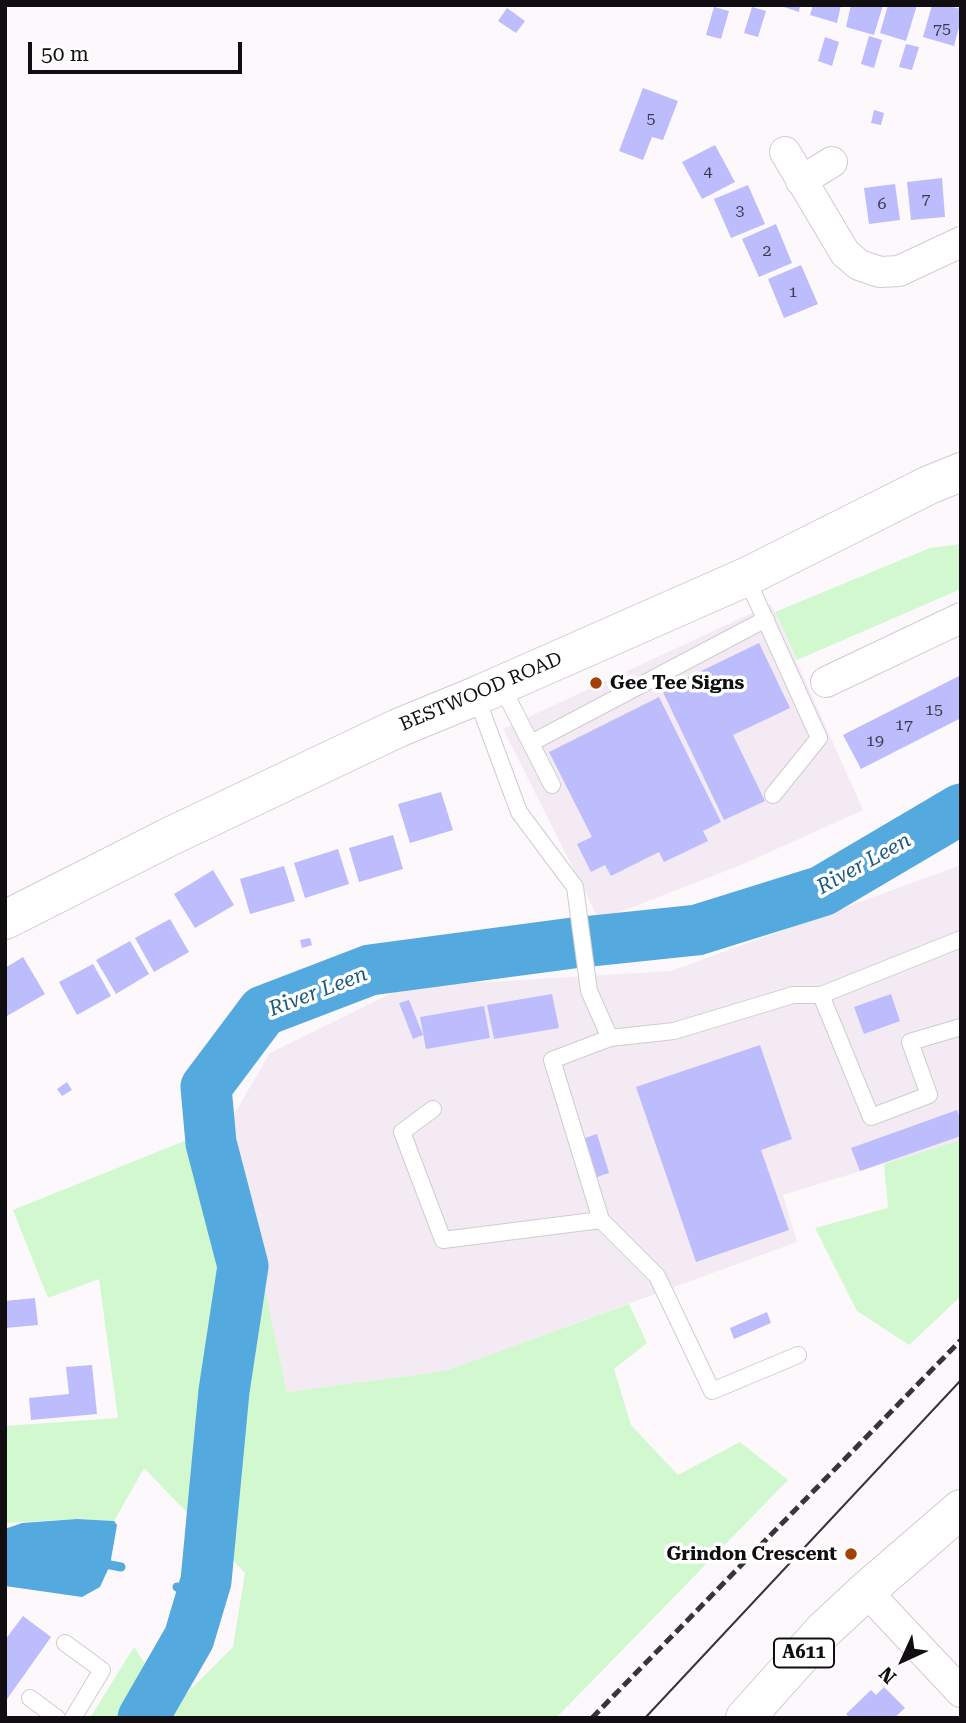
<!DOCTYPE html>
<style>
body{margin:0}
#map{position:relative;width:966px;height:1723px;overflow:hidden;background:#fcf8fc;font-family:"Roboto Serif",serif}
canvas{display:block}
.frame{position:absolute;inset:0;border:7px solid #100e10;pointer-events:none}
.north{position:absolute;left:868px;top:1625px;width:70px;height:70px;-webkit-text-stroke:5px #fff;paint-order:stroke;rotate:225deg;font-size:19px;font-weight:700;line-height:28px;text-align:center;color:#100e10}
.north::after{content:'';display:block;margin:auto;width:24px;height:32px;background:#100e10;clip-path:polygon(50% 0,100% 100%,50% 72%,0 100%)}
.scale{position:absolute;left:28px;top:42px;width:214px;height:32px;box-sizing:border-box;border:4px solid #100e10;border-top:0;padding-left:9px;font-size:21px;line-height:24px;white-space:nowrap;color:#100e10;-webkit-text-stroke:5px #fff;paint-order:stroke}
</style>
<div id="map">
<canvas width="966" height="1723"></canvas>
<div class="frame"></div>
<div class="north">N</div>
<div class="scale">50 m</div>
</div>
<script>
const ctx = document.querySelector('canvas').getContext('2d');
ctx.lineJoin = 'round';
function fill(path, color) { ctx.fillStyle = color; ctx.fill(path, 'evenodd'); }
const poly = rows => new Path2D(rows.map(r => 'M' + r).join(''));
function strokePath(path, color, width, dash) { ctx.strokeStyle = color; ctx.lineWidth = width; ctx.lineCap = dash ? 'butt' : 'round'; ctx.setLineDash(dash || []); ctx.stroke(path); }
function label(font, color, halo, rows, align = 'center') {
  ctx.font = font + ' "Roboto Serif",serif'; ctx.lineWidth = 7; ctx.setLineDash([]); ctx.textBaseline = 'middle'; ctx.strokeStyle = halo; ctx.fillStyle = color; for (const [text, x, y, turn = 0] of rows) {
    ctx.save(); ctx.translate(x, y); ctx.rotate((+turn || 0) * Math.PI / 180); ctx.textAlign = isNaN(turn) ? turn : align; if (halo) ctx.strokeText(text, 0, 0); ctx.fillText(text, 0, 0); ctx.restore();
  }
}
fill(poly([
 [771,604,863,810,741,865,599,920,503,729],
 [961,865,961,1140,783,1195,797,1242,445,1371,287,1392,229,1123,270,1053,404,987,671,971]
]), '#f3eaf3');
fill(poly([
 [961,544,961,589,797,660,775,612,930,548],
 [229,1123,287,1392,445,1371,629,1304,647,1343,614,1369,631,1425,678,1475,740,1442,788,1480,556,1718,90,1718,134,1647,174,1706,233,1647,245,1573,144,1468,114,1521,77,1519,5,1523,5,1426,118,1418,99,1279,48,1298,13,1210],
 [961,1140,961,1296,909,1345,857,1311,815,1228,888,1208,884,1164]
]), '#d1f8ce');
fill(poly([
 [77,1519,114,1521,117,1525,110,1565,100,1587,82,1597,5,1586,5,1529,22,1523]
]), '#54a9df');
strokePath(poly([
 [100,1563,121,1567],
 [177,1587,201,1597]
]), '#54a9df', 9);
strokePath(poly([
 [143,1718,189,1638,206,1581,224,1391,243,1266,211,1143,206,1087,263,1011,370,970,573,943,697,930,822,891,961,809]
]), '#54a9df', 51);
fill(poly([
 [778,5,800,5,799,12],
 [813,5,841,5,837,23,810,15],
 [851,5,883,5,874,35,846,27],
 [888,5,917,5,906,41,880,33],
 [932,5,945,5,961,9,961,20,954,46,923,37],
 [714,7,729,11,721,39,706,35],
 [752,7,766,11,758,37,744,33],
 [507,8,525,21,516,33,498,21],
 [869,36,882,40,874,68,861,64],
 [825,37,839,42,832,66,818,61],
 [906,44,919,47,912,70,899,67],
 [643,88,678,101,663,140,652,137,643,160,619,151],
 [874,110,884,113,881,125,871,123],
 [715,145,735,182,702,199,682,162],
 [942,178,945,217,911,220,907,182],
 [895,184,900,220,869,224,864,188],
 [748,185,765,224,731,238,714,199],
 [776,224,792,263,759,277,742,239],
 [801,265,818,304,784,318,768,279],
 [759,643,790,708,733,735,765,801,724,820,662,690],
 [961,675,961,718,861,769,843,735],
 [659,697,721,822,703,831,708,841,664,862,659,852,611,876,605,865,591,872,577,844,592,837,549,752],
 [441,792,453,830,410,843,398,804],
 [393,835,403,869,359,882,349,848],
 [338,849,349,884,305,898,294,863],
 [284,866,295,901,250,914,240,879],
 [213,870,234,905,195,928,174,894],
 [170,919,189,952,154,972,135,938],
 [310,938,312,945,302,948,300,940],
 [130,941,149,974,116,994,96,960],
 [23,957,45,994,7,1016,5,968],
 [93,964,111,996,77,1015,59,982],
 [552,994,559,1028,494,1039,487,1005],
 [891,994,900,1021,864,1034,854,1007],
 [409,1000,423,1035,413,1039,399,1003],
 [484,1006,490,1038,426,1049,420,1017],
 [760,1045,792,1139,761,1150,789,1230,696,1262,636,1087],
 [67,1082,72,1090,62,1096,57,1089],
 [957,1110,961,1121,961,1136,860,1171,851,1148],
 [597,1134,609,1173,597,1177,585,1138],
 [35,1298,38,1325,5,1328,5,1301],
 [767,1312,771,1323,734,1339,730,1328],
 [92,1365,97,1414,31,1420,29,1398,69,1394,66,1367],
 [23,1616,51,1637,5,1702,5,1640],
 [884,1687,905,1708,894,1718,850,1718,846,1714,871,1690,876,1695]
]), '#bdbcfd');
const service = poly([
 [746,577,819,738,773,795],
 [501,685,552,785],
 [476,696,519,812,575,887,589,991,610,1038,674,1031,793,995,821,995,871,1117,929,1095,910,1042,961,1027],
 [531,743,766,619],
 [821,995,961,939],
 [610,1038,552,1060,601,1220,657,1276,712,1391,798,1355],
 [433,1109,402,1132,443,1240,601,1220],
 [65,1643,102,1670,73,1718],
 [30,1698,57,1718]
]);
const minor = poly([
 [785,152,845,253,859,265,880,272,899,271,961,242],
 [801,181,832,162],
 [826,682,961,618],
 [866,1591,961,1692]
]);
const secondary = poly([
 [5,920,171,836,398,728,476,696,746,577,929,485,961,472]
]);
const primary = poly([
 [745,1718,823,1631,866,1591,961,1509]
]);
strokePath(service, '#cfccd0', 18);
strokePath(minor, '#cfccd0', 32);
strokePath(secondary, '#cfccd0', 40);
strokePath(primary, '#cfccd0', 40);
strokePath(service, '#fff', 16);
strokePath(minor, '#fff', 30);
strokePath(secondary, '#fff', 38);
strokePath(primary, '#fff', 38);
strokePath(poly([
 [645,1718,961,1380]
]), '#373537', 2);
strokePath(poly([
 [592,1718,961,1340]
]), '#373537', 5, [10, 5]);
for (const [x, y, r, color] of [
 [596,683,7,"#a44105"],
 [851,1554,7,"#a44105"]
]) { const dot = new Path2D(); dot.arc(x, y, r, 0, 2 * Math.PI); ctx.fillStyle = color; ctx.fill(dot); strokePath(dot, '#fff', 2.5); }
label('16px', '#3b3a4b', null, [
 ["75",942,29],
 ["5",651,119],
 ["4",708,172],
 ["7",926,199],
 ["6",882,204],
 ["3",740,211],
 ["2",767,251],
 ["1",793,292],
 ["15",934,710],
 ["17",904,725],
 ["19",875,741]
]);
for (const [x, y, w] of [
 [804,1653,60]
]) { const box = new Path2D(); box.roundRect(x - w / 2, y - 14.5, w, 29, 5); ctx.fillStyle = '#fff'; ctx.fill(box); strokePath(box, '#100e10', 2); }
label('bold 18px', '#100e10', null, [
 ["A611",804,1653]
]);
label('bold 19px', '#100e10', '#fff', [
 ["Gee Tee Signs",610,683],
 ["Grindon Crescent",837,1554,"right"]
], 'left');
label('19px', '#100e10', '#fff', [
 ["BESTWOOD ROAD",481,692,-23]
]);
label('italic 21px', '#1a5a7e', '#fff', [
 ["River Leen",864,864,-29],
 ["River Leen",318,992,-21]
]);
</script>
